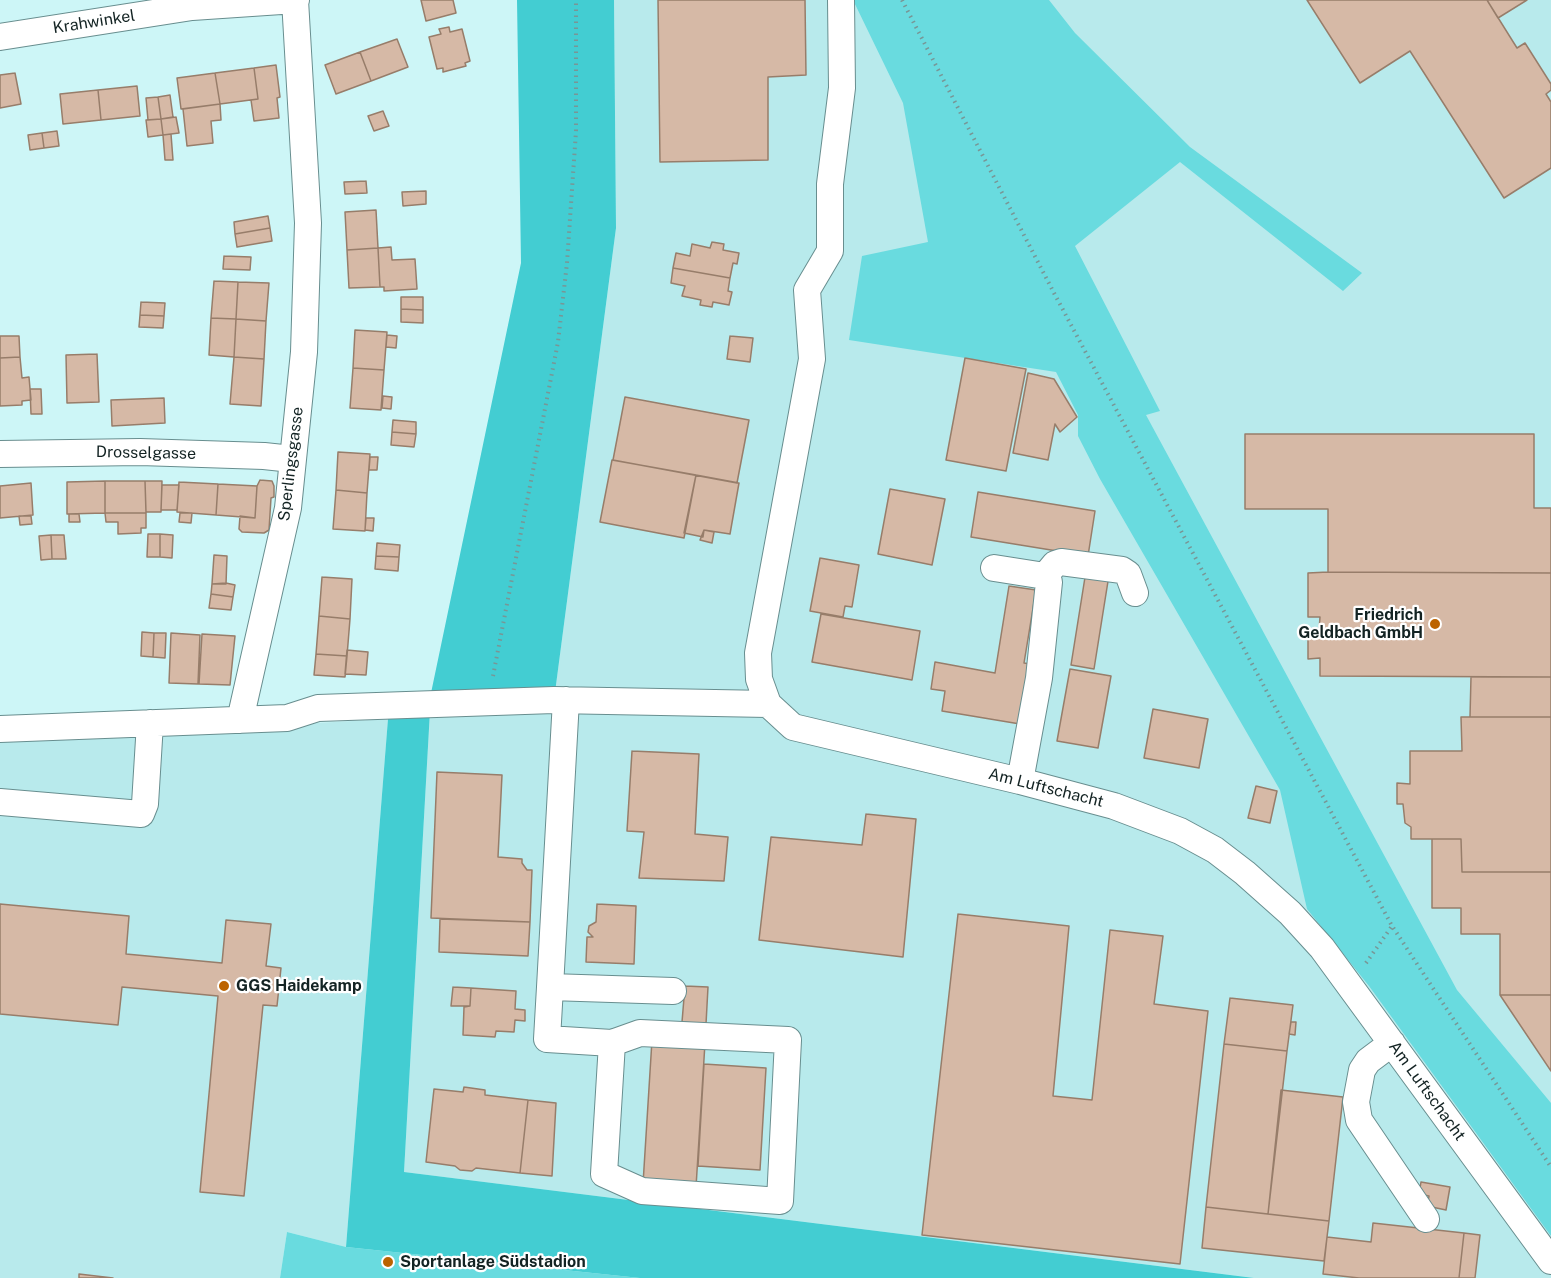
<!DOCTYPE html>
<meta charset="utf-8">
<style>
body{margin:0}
canvas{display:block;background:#cdf6f7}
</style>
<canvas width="1551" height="1278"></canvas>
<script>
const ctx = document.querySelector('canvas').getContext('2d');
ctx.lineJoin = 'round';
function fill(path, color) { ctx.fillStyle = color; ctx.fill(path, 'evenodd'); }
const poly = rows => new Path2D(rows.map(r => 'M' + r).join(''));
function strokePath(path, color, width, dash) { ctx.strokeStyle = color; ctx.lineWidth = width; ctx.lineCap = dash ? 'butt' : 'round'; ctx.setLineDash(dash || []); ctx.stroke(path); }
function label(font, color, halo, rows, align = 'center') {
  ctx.font = font + ' "Public Sans",sans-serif'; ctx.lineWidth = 4.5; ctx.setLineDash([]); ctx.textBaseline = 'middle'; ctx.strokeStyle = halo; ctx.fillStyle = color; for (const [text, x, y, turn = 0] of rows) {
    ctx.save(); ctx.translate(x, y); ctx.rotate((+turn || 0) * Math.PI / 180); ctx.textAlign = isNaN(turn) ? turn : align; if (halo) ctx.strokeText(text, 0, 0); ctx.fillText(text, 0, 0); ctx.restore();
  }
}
fill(poly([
 [614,0,1551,0,1551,1278,1254,1278,404,1172,431,693,554,700,616,228],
 [388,719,346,1247,287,1232,280,1278,0,1278,0,741]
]), '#b8eaec');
fill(poly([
 [853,0,1049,0,1075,33,1190,147,1362,273,1343,291,1180,162,1075,246,1160,411,1146,415,1457,990,1551,1103,1551,1236,1369,986,1307,909,1280,790,1100,479,1078,436,1078,415,1056,372,849,340,862,256,928,242,903,103],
 [287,1232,346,1247,640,1278,280,1278]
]), '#69dbdf');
fill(poly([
 [517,0,614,0,616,228,554,700,431,693,404,1172,1254,1278,640,1278,346,1247,388,719,431,693,521,263]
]), '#43cdd2');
const building = poly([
 [421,0,453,0,456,13,426,21,421,0],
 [658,0,805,0,806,75,768,77,768,160,660,162,658,0],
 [1307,0,1487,0,1517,48,1525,43,1551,84,1551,90,1546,94,1551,102,1551,168,1504,198,1410,51,1360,83,1307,0],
 [1487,0,1527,0,1498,18,1487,0],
 [449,27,450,32,462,29,470,61,465,63,466,66,443,72,443,68,437,69,429,37,441,34,439,29,449,27],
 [397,39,408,67,371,81,360,52,397,39],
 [360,52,371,81,336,94,325,65,360,52],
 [276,65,280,97,277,98,279,118,254,121,251,100,258,99,254,68,276,65],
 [254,68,258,99,220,104,215,73,254,68],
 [15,73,21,104,0,108,0,75,15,73],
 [215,73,220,104,181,109,177,78,215,73],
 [137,86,140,116,101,120,98,90,137,86],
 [98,90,101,120,63,124,60,94,98,90],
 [170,95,173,117,161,119,158,97,170,95],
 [158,97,161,119,148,120,146,98,158,97],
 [220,104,221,120,211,121,213,143,187,146,183,109,220,104],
 [383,111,389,126,374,131,368,116,383,111],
 [176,117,179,133,163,135,161,119,176,117],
 [161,119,163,135,148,137,146,120,161,119],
 [57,131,59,146,44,148,42,133,57,131],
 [42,133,44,148,30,150,28,135,42,133],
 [171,134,173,160,165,160,163,135,171,134],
 [366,181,367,193,345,194,344,182,366,181],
 [426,191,426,204,403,206,402,192,426,191],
 [376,210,378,248,347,250,345,212,376,210],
 [268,216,270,228,235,234,234,222,268,216],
 [270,228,272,241,237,247,235,234,270,228],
 [712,242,724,244,723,250,739,253,737,264,733,263,730,278,673,268,676,253,690,256,692,244,710,248,712,242],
 [391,247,392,260,415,259,417,289,384,291,384,287,380,287,378,248,391,247],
 [378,248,380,287,349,288,347,250,378,248],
 [224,256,251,257,250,270,223,269,224,256],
 [673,268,730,278,728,291,732,292,729,305,713,302,712,307,700,305,701,300,682,296,685,286,671,283,673,268],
 [214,281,238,282,236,319,211,318,214,281],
 [238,282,269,283,266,321,236,319,238,282],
 [401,297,423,297,423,310,401,309,401,297],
 [141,302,165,303,164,316,140,315,141,302],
 [401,309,423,310,423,323,401,322,401,309],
 [140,315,164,316,163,328,139,327,140,315],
 [211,318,236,319,234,357,209,355,211,318],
 [236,319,266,321,264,359,234,357,236,319],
 [355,330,387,332,384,370,353,368,355,330],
 [387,335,397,336,396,348,386,347,387,335],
 [0,336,19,336,20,357,0,358,0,336],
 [730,336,753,338,750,362,727,359,730,336],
 [97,354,99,402,67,403,66,355,97,354],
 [20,357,22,378,29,377,31,400,22,401,22,405,0,406,0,358,20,357],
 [234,357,264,359,261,406,230,404,234,357],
 [965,358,1026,369,1006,471,946,460,965,358],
 [353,368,384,370,381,410,350,408,353,368],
 [1028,373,1054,379,1077,417,1060,432,1055,424,1048,460,1013,453,1028,373],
 [30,389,41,389,42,414,31,414,30,389],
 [383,396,392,397,391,409,382,408,383,396],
 [625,397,749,420,737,483,613,460,625,397],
 [164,398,165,423,112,426,111,400,164,398],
 [393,420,416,422,416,434,392,432,393,420],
 [392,432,416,434,414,447,391,445,392,432],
 [1245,434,1534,434,1534,508,1551,508,1551,573,1328,572,1328,509,1245,509,1245,434],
 [338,452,370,454,367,493,336,490,338,452],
 [370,457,378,457,377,470,369,470,370,457],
 [612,460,696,475,684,538,600,522,612,460],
 [696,475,739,483,730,534,704,530,703,537,684,533,696,475],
 [260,480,272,481,274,486,274,497,271,498,269,530,264,533,242,532,239,529,240,516,255,518,257,486,260,480],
 [105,481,145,481,146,513,105,513,105,481],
 [105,481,105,513,67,514,67,482,105,481],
 [145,481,162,481,161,512,146,512,145,481],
 [179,482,218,484,216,515,177,512,179,482],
 [31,483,33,515,0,518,0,486,31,483],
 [218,484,257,486,255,518,216,515,218,484],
 [162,485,179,485,177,510,161,510,162,485],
 [890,489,945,499,932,565,878,554,890,489],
 [336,490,367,493,365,531,333,529,336,490],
 [978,492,1095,511,1088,556,971,537,978,492],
 [105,513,146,513,146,528,141,528,141,533,118,534,118,522,106,522,105,513],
 [180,513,192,513,191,523,179,522,180,513],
 [69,514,79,514,80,522,69,522,69,514],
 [19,516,31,516,32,524,20,525,19,516],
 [366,518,374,518,373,531,365,530,366,518],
 [704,530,714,532,712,543,700,540,704,530],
 [148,534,160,534,160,557,147,557,148,534],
 [160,534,173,535,172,558,160,557,160,534],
 [51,535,64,535,66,559,52,559,51,535],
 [51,535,52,559,41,560,39,536,51,535],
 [377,543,400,545,399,557,376,556,377,543],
 [214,555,227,556,226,584,212,584,214,555],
 [376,556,399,557,398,571,375,569,376,556],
 [820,558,859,565,852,607,845,606,843,617,810,611,820,558],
 [1086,571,1109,575,1094,669,1071,665,1086,571],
 [1328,572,1551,573,1551,677,1320,676,1320,658,1308,659,1308,631,1319,631,1320,617,1308,617,1308,573,1328,572],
 [322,577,352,579,350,619,319,616,322,577],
 [226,583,235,585,233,597,211,594,212,584,226,583],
 [1009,586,1036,590,1024,663,1030,664,1020,724,942,711,945,691,931,689,935,662,995,673,1009,586],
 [211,594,233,597,231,610,209,608,211,594],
 [821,614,920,631,912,680,812,662,821,614],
 [319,616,350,619,347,656,316,654,319,616],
 [142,632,154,633,153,657,141,656,142,632],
 [154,633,166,633,165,658,153,657,154,633],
 [171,633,200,635,198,684,169,683,171,633],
 [202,634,235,636,230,685,199,684,202,634],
 [347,650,368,652,366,675,345,674,347,650],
 [316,654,347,656,345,677,314,675,316,654],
 [1070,669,1111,676,1098,748,1057,741,1070,669],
 [1471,677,1551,677,1551,717,1470,717,1471,677],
 [1153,709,1208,719,1199,768,1144,758,1153,709],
 [1461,717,1551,717,1551,872,1462,872,1461,839,1411,839,1411,827,1405,823,1403,804,1397,804,1397,783,1410,784,1410,751,1462,751,1461,717],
 [632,751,699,754,695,834,728,837,724,881,639,878,644,832,627,831,632,751],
 [437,772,502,775,498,857,522,859,522,863,527,870,532,870,530,922,431,918,437,772],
 [1256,786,1277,791,1270,823,1248,818,1256,786],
 [866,814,916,819,903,957,759,940,771,837,862,845,866,814],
 [1432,839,1461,839,1462,872,1551,872,1551,995,1500,995,1500,934,1461,934,1461,908,1432,908,1432,839],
 [0,904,129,916,126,954,222,963,226,920,271,924,266,966,281,968,277,1006,263,1005,244,1196,200,1192,218,996,122,987,118,1025,0,1014,0,904],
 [597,904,636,906,634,964,586,962,587,937,593,937,588,932,589,926,596,922,597,904],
 [958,914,1069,926,1053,1096,1092,1100,1110,930,1163,936,1154,1004,1208,1011,1180,1264,922,1235,958,914],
 [440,919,530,922,528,956,439,952,440,919],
 [685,986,708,987,706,1024,682,1022,685,986],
 [453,987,471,988,470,1006,451,1006,453,987],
 [471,988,516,991,515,1009,525,1010,525,1021,515,1020,514,1032,496,1031,495,1037,463,1035,464,1007,470,1006,471,988],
 [1500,995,1551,995,1551,1071,1500,995],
 [1230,998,1293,1005,1287,1051,1224,1044,1230,998],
 [1291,1022,1296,1022,1295,1035,1289,1034,1291,1022],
 [652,1040,705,1043,696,1187,643,1184,652,1040],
 [1224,1044,1287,1051,1268,1214,1206,1207,1224,1044],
 [704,1064,766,1068,760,1170,698,1166,704,1064],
 [464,1087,485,1090,485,1095,528,1100,520,1173,476,1168,472,1171,460,1170,455,1166,426,1162,434,1089,463,1092,464,1087],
 [1281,1090,1343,1097,1329,1221,1268,1214,1281,1090],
 [528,1100,556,1103,552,1176,520,1173,528,1100],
 [1421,1182,1450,1187,1446,1210,1427,1206,1429,1196,1419,1194,1421,1182],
 [1206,1207,1329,1221,1324,1261,1202,1248,1206,1207],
 [1373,1223,1464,1233,1459,1278,1359,1278,1323,1274,1327,1237,1371,1242,1373,1223],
 [1464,1233,1480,1235,1475,1278,1459,1278,1464,1233],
 [79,1274,113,1278,79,1278,79,1274]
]);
fill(building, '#d6b9a6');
strokePath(building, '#977d6a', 1.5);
const minor = poly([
 [841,0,842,88,830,184,830,251,807,290,812,359,758,653,759,679,768,704,793,727,1020,781,1114,806,1180,831,1215,850,1245,873,1290,913,1322,948,1551,1261],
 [0,37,192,7,296,0],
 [0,454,140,452,264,456,292,459],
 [994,568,1045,576,1049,582,1039,678,1020,781],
 [1045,576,1055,564,1061,562,1122,570,1128,574,1135,593],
 [566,700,550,987,673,991],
 [240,720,288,508,304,352,308,223,295,0],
 [0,729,287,718,318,708,554,700,768,704],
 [0,802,141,814,145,804,150,723],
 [550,987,547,1039,612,1043,604,1174,642,1191,780,1201,788,1040,640,1033,612,1043],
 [1392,1043,1368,1061,1362,1070,1356,1102,1359,1120,1426,1219]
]);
strokePath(minor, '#688e8f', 28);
strokePath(poly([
 [902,0,1054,293,1392,926,1551,1167],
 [493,676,558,342,567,263,576,131,576,0],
 [1366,963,1392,926]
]), '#789696', 4, [1.5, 4.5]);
strokePath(minor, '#fff', 26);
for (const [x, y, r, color] of [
 [1435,624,6,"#bc6300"],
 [224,986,6,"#bc6300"],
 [388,1262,6,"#bc6300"]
]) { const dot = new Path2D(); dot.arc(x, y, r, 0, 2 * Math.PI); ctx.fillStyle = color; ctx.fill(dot); strokePath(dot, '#fff', 2); }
label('16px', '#132323', '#fff', [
 ["Krahwinkel",94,22,-9],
 ["Drosselgasse",146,453,1],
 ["Sperlingsgasse",291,464,-83],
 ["Am Luftschacht",1046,788,14],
 ["Am Luftschacht",1427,1091,54]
]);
label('bold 16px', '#132323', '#fff', [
 ["Friedrich",1423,615,"right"],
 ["Geldbach GmbH",1423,633,"right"],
 ["GGS Haidekamp",236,986],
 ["Sportanlage Südstadion",400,1262]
], 'left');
</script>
